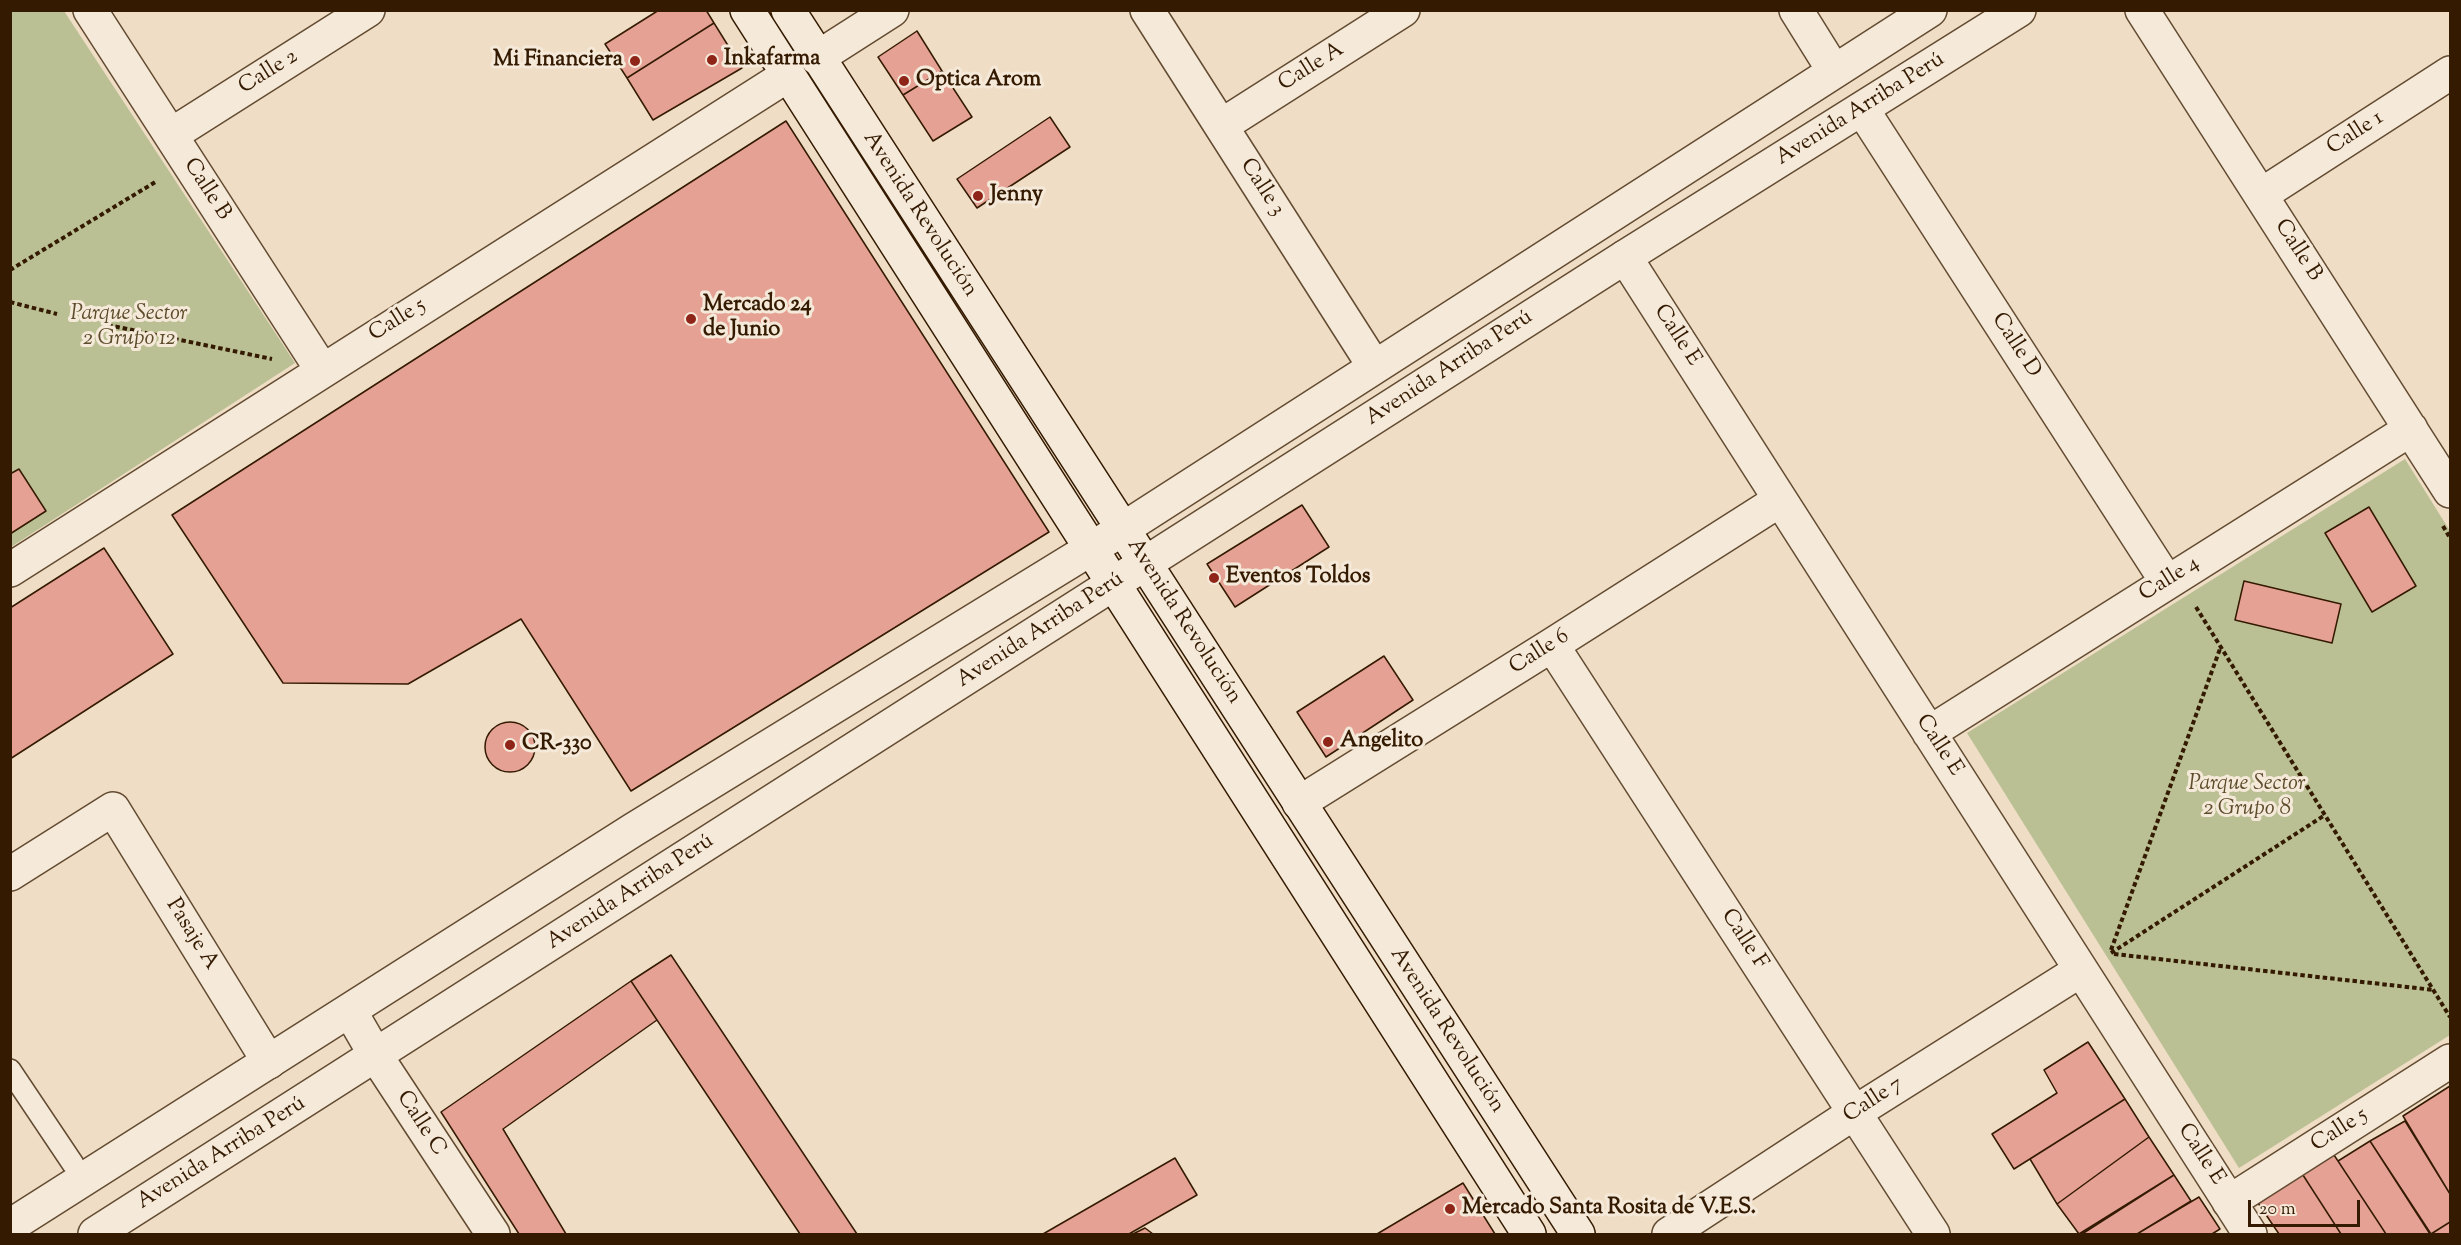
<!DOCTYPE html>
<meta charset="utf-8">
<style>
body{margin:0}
#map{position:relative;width:2461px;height:1245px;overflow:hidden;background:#efddc5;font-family:"Sorts Mill Goudy",serif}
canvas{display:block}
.frame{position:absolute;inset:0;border:12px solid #341a00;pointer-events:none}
.scale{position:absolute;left:2248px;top:1200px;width:112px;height:27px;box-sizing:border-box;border:3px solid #341a00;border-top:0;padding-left:8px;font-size:18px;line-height:21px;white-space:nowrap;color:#341a00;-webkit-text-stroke:4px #f5e9d9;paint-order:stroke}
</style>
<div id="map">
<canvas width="2461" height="1245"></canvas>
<div class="frame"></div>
<div class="scale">20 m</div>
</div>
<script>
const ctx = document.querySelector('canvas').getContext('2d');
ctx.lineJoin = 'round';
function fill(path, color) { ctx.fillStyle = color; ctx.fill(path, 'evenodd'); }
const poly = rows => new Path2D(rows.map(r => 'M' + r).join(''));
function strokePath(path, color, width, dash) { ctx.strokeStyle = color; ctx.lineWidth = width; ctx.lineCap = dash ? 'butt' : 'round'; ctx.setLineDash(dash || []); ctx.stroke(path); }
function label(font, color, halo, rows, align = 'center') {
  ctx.font = font + ' "Sorts Mill Goudy",serif'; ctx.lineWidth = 6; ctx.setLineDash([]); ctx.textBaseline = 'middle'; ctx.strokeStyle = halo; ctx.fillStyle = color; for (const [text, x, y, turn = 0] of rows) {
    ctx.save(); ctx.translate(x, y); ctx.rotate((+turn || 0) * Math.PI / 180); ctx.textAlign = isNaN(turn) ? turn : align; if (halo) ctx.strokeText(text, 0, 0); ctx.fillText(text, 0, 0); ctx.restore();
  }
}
fill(poly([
 [11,11,64,11,295,363,11,547],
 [2405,459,2450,531,2450,1035,2239,1168,1967,733]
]), '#bbc094');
const building = poly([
 [659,10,706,10,714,23,627,78,605,44,659,10],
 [714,23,742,68,653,120,627,78,714,23],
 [917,31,942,71,903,95,878,57,917,31],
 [942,71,972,117,933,141,903,95,942,71],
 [1050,117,1070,147,977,208,957,179,1050,117],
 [786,121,1049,532,631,791,521,619,408,684,283,683,172,515,786,121],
 [19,469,46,511,10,534,10,474,19,469],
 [1302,505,1329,547,1235,607,1207,564,1302,505],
 [2369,507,2416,586,2372,612,2325,533,2369,507],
 [104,548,173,654,10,759,10,608,104,548],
 [2244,581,2341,604,2332,643,2235,620,2244,581],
 [1384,656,1413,700,1326,757,1297,712,1384,656],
 '485 747a25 25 0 1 1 50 0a25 25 0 1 1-50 0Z',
 [671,955,857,1234,800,1234,657,1020,631,981,671,955],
 [631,981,657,1020,503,1129,566,1234,519,1234,441,1112,631,981],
 [2088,1042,2125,1099,2014,1169,1992,1134,2057,1093,2044,1070,2088,1042],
 [2450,1086,2450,1194,2403,1116,2450,1086],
 [2125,1099,2149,1137,2057,1204,2030,1159,2125,1099],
 [2405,1121,2450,1194,2450,1222,2431,1234,2370,1141,2405,1121],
 [2149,1137,2174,1175,2079,1234,2057,1204,2149,1137],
 [2370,1141,2430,1234,2386,1234,2338,1161,2370,1141],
 [2332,1152,2338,1161,2386,1234,2341,1234,2301,1172,2332,1152],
 [1175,1158,1197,1195,1129,1234,1043,1234,1175,1158],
 [2301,1172,2341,1234,2279,1234,2258,1203,2301,1172],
 [2174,1175,2191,1201,2137,1234,2082,1234,2174,1175],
 [1463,1183,1495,1234,1377,1234,1463,1183],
 [2199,1197,2220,1229,2212,1234,2137,1234,2199,1197],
 [2450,1222,2450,1234,2431,1234,2450,1222],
 [1145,1228,1153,1234,1133,1234,1145,1228]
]);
fill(building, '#e4a194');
strokePath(building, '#341a00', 1.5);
const service = poly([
 [10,1070,73,1164]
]);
const minor = poly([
 [90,10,322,370],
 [1147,10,1374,366],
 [1796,10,1834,71],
 [2142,10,2450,491],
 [817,58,892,10],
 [1862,109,2167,582],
 [1221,126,1403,10],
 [171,135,368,10],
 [2261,195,2450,73],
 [1625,257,2250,1234],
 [10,570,788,75],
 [1552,645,1933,1234],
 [1929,733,2411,429],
 [1299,803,1552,645,1780,500],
 [10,874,113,809,269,1062],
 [350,1011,376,1056,493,1234],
 [2229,1202,2450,1061],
 [1669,1234,1854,1113,2081,970]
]);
const tertiary = poly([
 [10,1226,633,830,1123,529,1930,10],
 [95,1234,1625,257,2019,10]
]);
const secondary = poly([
 [747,10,1529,1234],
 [788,10,1578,1234]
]);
strokePath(service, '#634b31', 24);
strokePath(minor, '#634b31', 36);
strokePath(tertiary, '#634b31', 36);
strokePath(secondary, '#341a00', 36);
strokePath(poly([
 [10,270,157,181],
 [10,302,57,314],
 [108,325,272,359],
 [2443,526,2450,538],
 [2196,607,2450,1017],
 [2111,950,2221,646],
 [2111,953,2325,815],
 [2114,954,2434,990]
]), '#341a00', 4, [4.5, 3]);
strokePath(service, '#f5e9d9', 21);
strokePath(minor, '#f5e9d9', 33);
strokePath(tertiary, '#f5e9d9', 33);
strokePath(secondary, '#f5e9d9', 33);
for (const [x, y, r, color] of [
 [712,60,6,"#8f2418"],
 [635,61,6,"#8f2418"],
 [904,81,6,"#8f2418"],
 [978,196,6,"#8f2418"],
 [691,319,6,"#8f2418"],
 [1214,578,6,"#8f2418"],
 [1328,742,6,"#8f2418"],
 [510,745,6,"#8f2418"],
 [1450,1209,6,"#8f2418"]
]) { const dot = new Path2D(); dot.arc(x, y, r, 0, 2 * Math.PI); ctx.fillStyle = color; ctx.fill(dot); strokePath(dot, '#f5e9d9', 2); }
label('bold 22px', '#341a00', '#f5e9d9', [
 ["Inkafarma",724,60],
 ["Mi Financiera",623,61,"right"],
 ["Optica Arom",916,81],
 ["Jenny",990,196],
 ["Mercado 24",703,306],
 ["de Junio",703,331],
 ["Eventos Toldos",1226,578],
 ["Angelito",1340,742],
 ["CR-330",522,745],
 ["Mercado Santa Rosita de V.E.S.",1462,1209]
], 'left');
label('22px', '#341a00', '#f5e9d9', [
 ["Calle A",1312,68,-32],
 ["Calle 2",269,73,-32],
 ["Avenida Arriba Perú",1861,110,-32],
 ["Calle 1",2356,134,-33],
 ["Calle 3",1261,188,57],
 ["Calle B",206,190,57],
 ["Avenida Revolución",919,215,57],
 ["Calle B",2297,251,57],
 ["Calle 5",398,321,-32],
 ["Calle E",1676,336,57],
 ["Calle D",2015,346,57],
 ["Avenida Arriba Perú",1450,369,-33],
 ["Calle 4",2170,580,-32],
 ["Avenida Revolución",1183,622,57],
 ["Avenida Arriba Perú",1041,631,-33],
 ["Calle 6",1540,653,-32],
 ["Calle E",1938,746,57],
 ["Avenida Arriba Perú",631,893,-33],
 ["Pasaje A",191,935,58],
 ["Calle F",1743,940,57],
 ["Avenida Revolución",1446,1031,57],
 ["Calle 7",1874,1101,-33],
 ["Calle C",420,1124,57],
 ["Calle 5",2340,1131,-33],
 ["Avenida Arriba Perú",222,1154,-32],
 ["Calle E",2200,1155,57]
]);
label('italic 22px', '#5c4c2c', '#f5e9d9', [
 ["Parque Sector",129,315],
 ["2 Grupo 12",129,340],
 ["Parque Sector",2247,785],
 ["2 Grupo 8",2247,810]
]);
</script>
